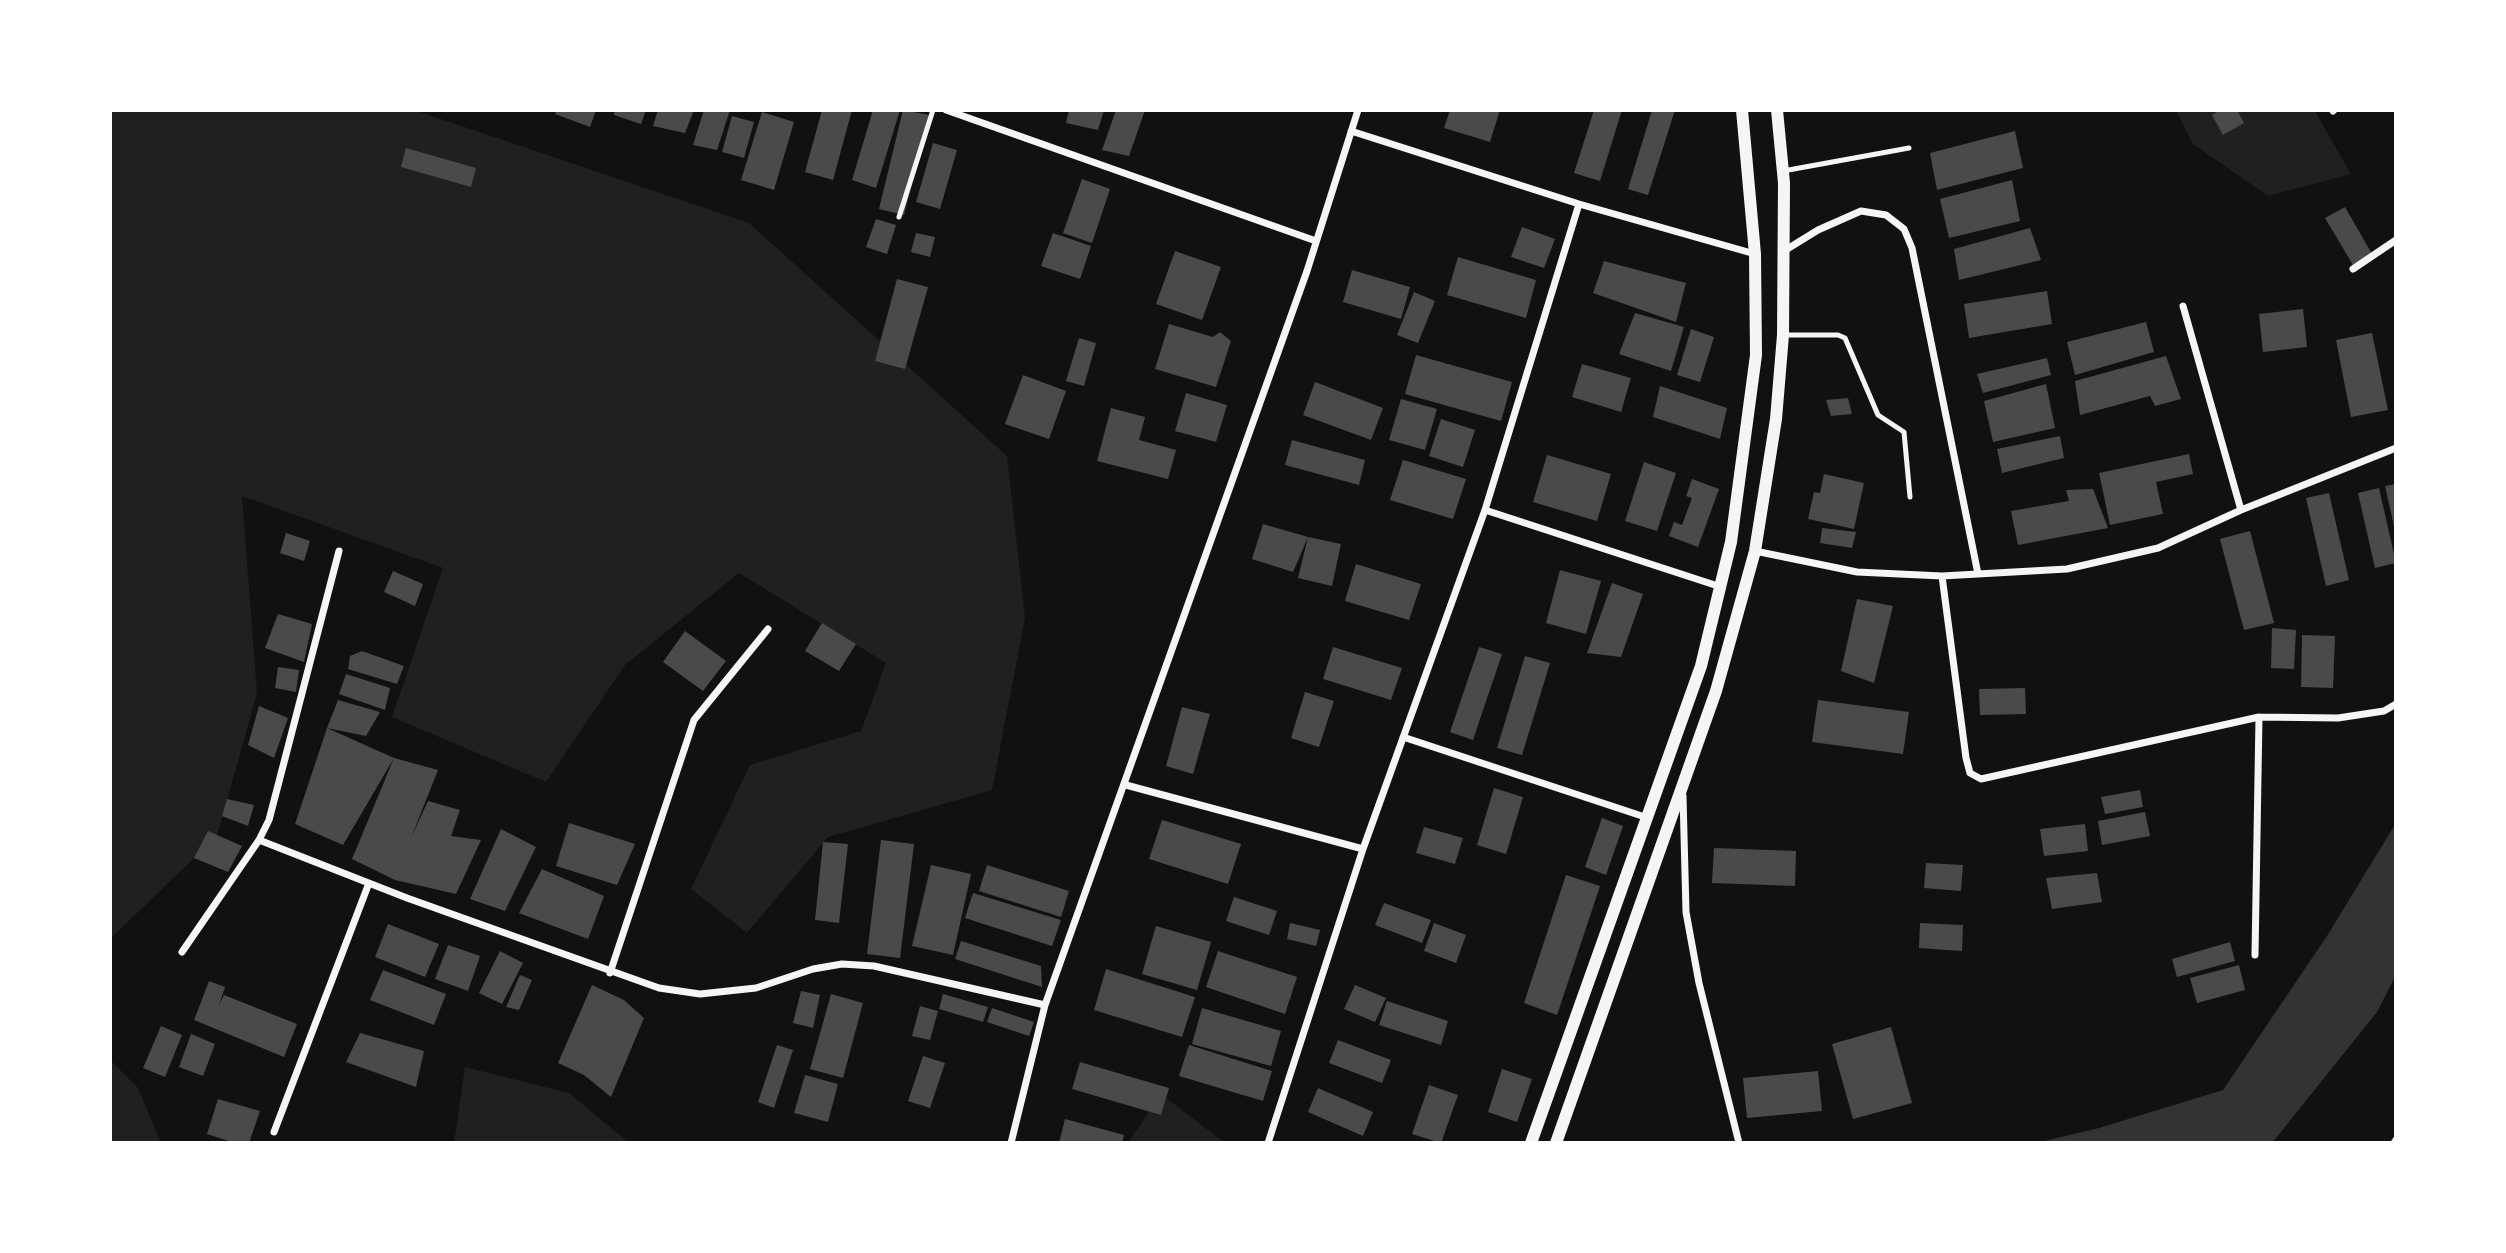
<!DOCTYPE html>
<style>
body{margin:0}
#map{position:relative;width:2506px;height:1253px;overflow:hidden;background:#111;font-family:Figtree,sans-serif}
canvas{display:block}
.frame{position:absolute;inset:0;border:112px solid #fff;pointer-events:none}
</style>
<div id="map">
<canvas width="2506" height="1253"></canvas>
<div class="frame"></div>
</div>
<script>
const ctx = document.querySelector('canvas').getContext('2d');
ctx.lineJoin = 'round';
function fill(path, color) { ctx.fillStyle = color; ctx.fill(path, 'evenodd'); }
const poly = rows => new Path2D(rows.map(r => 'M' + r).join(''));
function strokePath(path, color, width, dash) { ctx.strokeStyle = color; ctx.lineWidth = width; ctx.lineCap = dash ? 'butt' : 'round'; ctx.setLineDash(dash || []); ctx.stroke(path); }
fill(poly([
 [110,110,414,110,749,223,1007,456,1025,618,992,790,828,837,747,933,691,889,750,765,861,731,886,663,739,573,625,665,546,782,392,717,443,568,242,496,257,693,217,836,110,939],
 [2176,110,2318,110,2316,113,2351,174,2268,196,2193,144],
 [110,1060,138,1088,161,1143,110,1143],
 [465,1067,569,1093,629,1143,454,1143],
 [1161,1094,1225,1143,1128,1143]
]), '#202020');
fill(poly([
 [2396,823,2396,975,2377,1012,2272,1143,2036,1143,2099,1128,2223,1090,2327,936]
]), '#333');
fill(poly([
 [557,110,596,110,590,127,555,114],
 [615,110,646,110,641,124,614,115],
 [658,110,694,110,685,133,653,126],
 [704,110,730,110,717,150,693,145],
 [822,110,852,110,833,180,805,172],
 [873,110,900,110,876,188,852,180],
 [903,110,929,115,904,215,879,209],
 [1069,110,1104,110,1098,130,1066,123],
 [1116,110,1145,110,1129,156,1102,150],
 [1450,110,1500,110,1490,142,1444,128],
 [1594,110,1622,110,1600,181,1574,173],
 [1652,110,1675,110,1648,195,1628,189],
 [2220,110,2237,110,2244,123,2223,135,2212,115],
 [762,112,794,122,774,190,741,180],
 [732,116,754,122,744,158,722,152],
 [2015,131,2023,168,1937,190,1930,153],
 [933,143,957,150,940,209,916,202],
 [406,148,476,168,471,187,401,167],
 [1082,179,1110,189,1092,243,1063,233],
 [2012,180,2020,221,1949,238,1940,199],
 [2345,207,2372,254,2353,265,2325,218],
 [876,219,896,225,887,254,866,247],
 [1522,227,1555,239,1544,268,1511,257],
 [2030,228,2041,260,1959,280,1954,249],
 [916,233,935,237,930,257,911,252],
 [1053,233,1091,246,1080,279,1041,266],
 [1175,251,1221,267,1202,320,1156,304],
 [1458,257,1536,280,1526,318,1447,295],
 [1604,261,1686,283,1676,322,1593,293],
 [1352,270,1410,287,1401,319,1343,302],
 [897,279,928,287,905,369,875,361],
 [2047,291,2052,324,1969,338,1964,304],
 [1414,292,1435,301,1418,343,1397,335],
 [2303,309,2307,347,2263,352,2259,314],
 [1635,313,1684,327,1671,371,1619,354],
 [2146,322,2154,352,2075,375,2067,342],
 [1169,324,1213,337,1220,332,1231,341,1216,387,1155,369],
 [1691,329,1714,337,1700,382,1677,375],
 [2372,333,2388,410,2351,417,2336,340],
 [1079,338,1096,343,1084,386,1066,381],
 [1416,355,1512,382,1501,421,1405,394],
 [2166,356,2181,399,2155,406,2150,396,2080,415,2075,381],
 [2047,358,2051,375,1983,393,1977,374],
 [1582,364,1631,378,1621,412,1572,397],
 [1023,375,1066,391,1049,439,1005,424],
 [1315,382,1383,408,1371,440,1303,415],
 [2046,384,2055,428,1993,442,1984,401],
 [1660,386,1727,408,1720,439,1653,417],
 [1186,393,1227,405,1216,442,1175,431],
 [1848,398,1852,414,1831,416,1826,400],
 [1401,399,1437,409,1425,450,1389,440],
 [1111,408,1145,417,1139,440,1176,450,1168,479,1097,461],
 [1441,419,1475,430,1463,467,1429,456],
 [2060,436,2064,458,2002,473,1997,449],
 [1292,440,1365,460,1359,485,1285,465],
 [2189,454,2193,474,2156,482,2163,514,2110,525,2099,473],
 [1547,455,1611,474,1597,521,1533,502],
 [1403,460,1466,479,1453,519,1390,500],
 [1644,462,1676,473,1657,531,1625,521],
 [1824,474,1864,483,1854,529,1808,519,1814,492,1820,493],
 [1692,479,1719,489,1698,547,1669,536,1674,522,1682,525,1692,498,1686,496],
 [2396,484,2396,531,2395,531,2385,486],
 [2379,488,2396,563,2375,568,2358,493],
 [2093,489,2108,528,2018,545,2011,511,2069,501,2066,490],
 [2329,493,2349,580,2326,586,2306,498],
 [1263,524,1308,537,1293,572,1252,559],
 [1822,528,1856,532,1852,548,1820,543],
 [2250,531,2274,623,2244,630,2220,539],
 [286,533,310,541,304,561,280,553],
 [1308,537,1341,544,1332,586,1298,578],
 [1356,564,1421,584,1409,620,1345,601],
 [1560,570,1601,581,1586,634,1546,623],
 [393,571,423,584,415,606,384,592],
 [1612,583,1643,594,1621,657,1587,653],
 [1857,599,1893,606,1874,683,1841,671],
 [278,614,312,624,304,662,265,648],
 [822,623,856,644,839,671,805,651],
 [2272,628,2296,630,2294,669,2271,668],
 [685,631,726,661,703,691,663,662],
 [2302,635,2335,636,2333,688,2301,687],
 [1333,647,1402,668,1391,700,1323,679],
 [1479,647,1502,654,1473,740,1450,732],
 [362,651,404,666,397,684,348,669,350,656],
 [1525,656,1550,663,1522,755,1497,748],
 [278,667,299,670,296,692,275,688],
 [346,674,390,688,385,710,339,694],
 [2025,688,2026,714,1980,715,1979,689],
 [1305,692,1334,701,1319,747,1291,738],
 [338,700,380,712,366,736,327,728],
 [1818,700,1909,712,1903,754,1812,742],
 [259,706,288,718,274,758,248,745],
 [1182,707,1210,714,1193,774,1166,766],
 [327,728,394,758,343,845,295,824],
 [394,758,438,770,411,838,428,801,460,810,451,836,481,840,456,894,395,880,352,859],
 [1494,788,1523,797,1506,854,1477,845],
 [2140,790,2143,807,2105,814,2101,797],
 [227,799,254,805,248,826,222,816],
 [2145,812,2150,836,2102,845,2098,821],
 [1602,818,1623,826,1606,875,1585,867],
 [1162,820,1241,844,1228,884,1149,859],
 [569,823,635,844,617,885,556,866],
 [2085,824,2088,851,2044,856,2040,829],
 [1424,827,1463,838,1455,864,1416,853],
 [501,829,536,847,505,911,470,899],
 [208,831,242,846,228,872,194,858],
 [881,840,914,844,900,958,867,954],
 [823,842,848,844,839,923,815,920],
 [1714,848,1796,851,1795,886,1712,883],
 [1926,863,1963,865,1961,891,1924,888],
 [931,865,971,874,953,955,912,946],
 [987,865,1069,891,1061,917,979,891],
 [542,869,604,896,588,939,519,913],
 [2097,873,2102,902,2052,909,2046,878],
 [1566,875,1600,886,1557,1015,1524,1003],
 [973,893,1061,920,1052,946,965,918],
 [1234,897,1277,911,1269,935,1226,921],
 [1384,903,1431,920,1422,943,1375,925],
 [1290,923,1320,930,1316,946,1287,939],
 [1434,923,1466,935,1456,963,1424,951],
 [1920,923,1963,925,1962,951,1919,948],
 [388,924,439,944,425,977,375,957],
 [1156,926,1211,942,1197,990,1142,974],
 [961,941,1041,966,1042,987,955,959],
 [2230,942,2235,961,2177,977,2172,959],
 [448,945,480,956,468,991,435,979],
 [500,951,523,963,502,1004,479,993],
 [1218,951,1297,977,1285,1014,1206,987],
 [2239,965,2245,990,2197,1003,2190,978],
 [1106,969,1195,997,1182,1037,1094,1010],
 [383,970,446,994,434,1025,370,1000],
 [520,975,532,980,519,1010,506,1007],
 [209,981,225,987,219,1005,224,995,297,1024,284,1057,194,1020],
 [592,985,624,1000,644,1018,611,1097,584,1075,558,1063],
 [1355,985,1386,998,1375,1022,1344,1009],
 [801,991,820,995,813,1028,793,1023],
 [831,994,863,1003,843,1078,810,1069],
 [943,994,988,1007,983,1022,939,1009],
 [1387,1001,1448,1021,1441,1045,1379,1025],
 [920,1006,938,1011,930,1040,912,1036],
 [992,1008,1034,1022,1029,1036,987,1022],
 [1202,1008,1281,1031,1271,1066,1192,1044],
 [161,1026,182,1035,165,1077,143,1068],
 [1891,1027,1912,1103,1853,1119,1832,1044],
 [360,1033,424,1051,416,1087,346,1062],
 [191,1034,215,1044,203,1076,179,1067],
 [1338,1040,1391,1060,1382,1083,1329,1063],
 [777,1045,793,1050,774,1108,758,1102],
 [1189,1045,1272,1071,1263,1101,1179,1076],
 [923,1056,945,1063,930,1108,908,1101],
 [1080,1062,1169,1088,1161,1115,1072,1089],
 [1502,1069,1532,1079,1517,1122,1488,1112],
 [1818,1071,1822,1111,1747,1118,1743,1078],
 [805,1075,838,1084,828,1122,794,1113],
 [1429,1085,1458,1095,1441,1143,1412,1134],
 [1318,1088,1373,1112,1363,1136,1308,1112],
 [218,1099,260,1111,249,1143,235,1143,207,1134],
 [1065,1119,1124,1135,1122,1143,1059,1143]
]), '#4a4a4a');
strokePath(poly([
 [1783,171,1909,148],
 [899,217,933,110],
 [1783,335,1838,335,1845,338,1878,415,1904,432,1910,497]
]), '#f5f5f5', 5);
strokePath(poly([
 [946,110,1316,241],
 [2333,111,2334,110],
 [1351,131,1579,204,1755,254],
 [1784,251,1818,230,1861,211,1886,215,1904,229,1912,248,1978,574],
 [2353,269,2396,240],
 [2183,306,2241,510],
 [1485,510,1721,587],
 [1755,551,1857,572,1942,576,2067,569,2158,548,2241,510,2396,448],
 [1942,576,1966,758,1970,773,1981,779,2259,717,2338,718,2384,711,2396,704],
 [1403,737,1648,818],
 [1126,785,1363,849],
 [1683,796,1686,912,1699,983,1739,1143],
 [259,840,407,898,659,988,700,994,756,988,813,969,842,964,874,966,1045,1005],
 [182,952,259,840,269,820,339,551],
 [2255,955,2259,717],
 [610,973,694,720,768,629],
 [274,1132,369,883],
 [1011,1143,1045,1005,1307,271,1358,110],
 [1268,1143,1363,849,1485,510,1579,204],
 [2394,1143,2396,1140]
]), '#f5f5f5', 7);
strokePath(poly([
 [1531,1143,1701,666,1731,542,1756,355,1755,254,1742,110],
 [1556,1143,1716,691,1755,551,1776,419,1783,335,1784,183,1777,110]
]), '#f5f5f5', 12);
</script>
